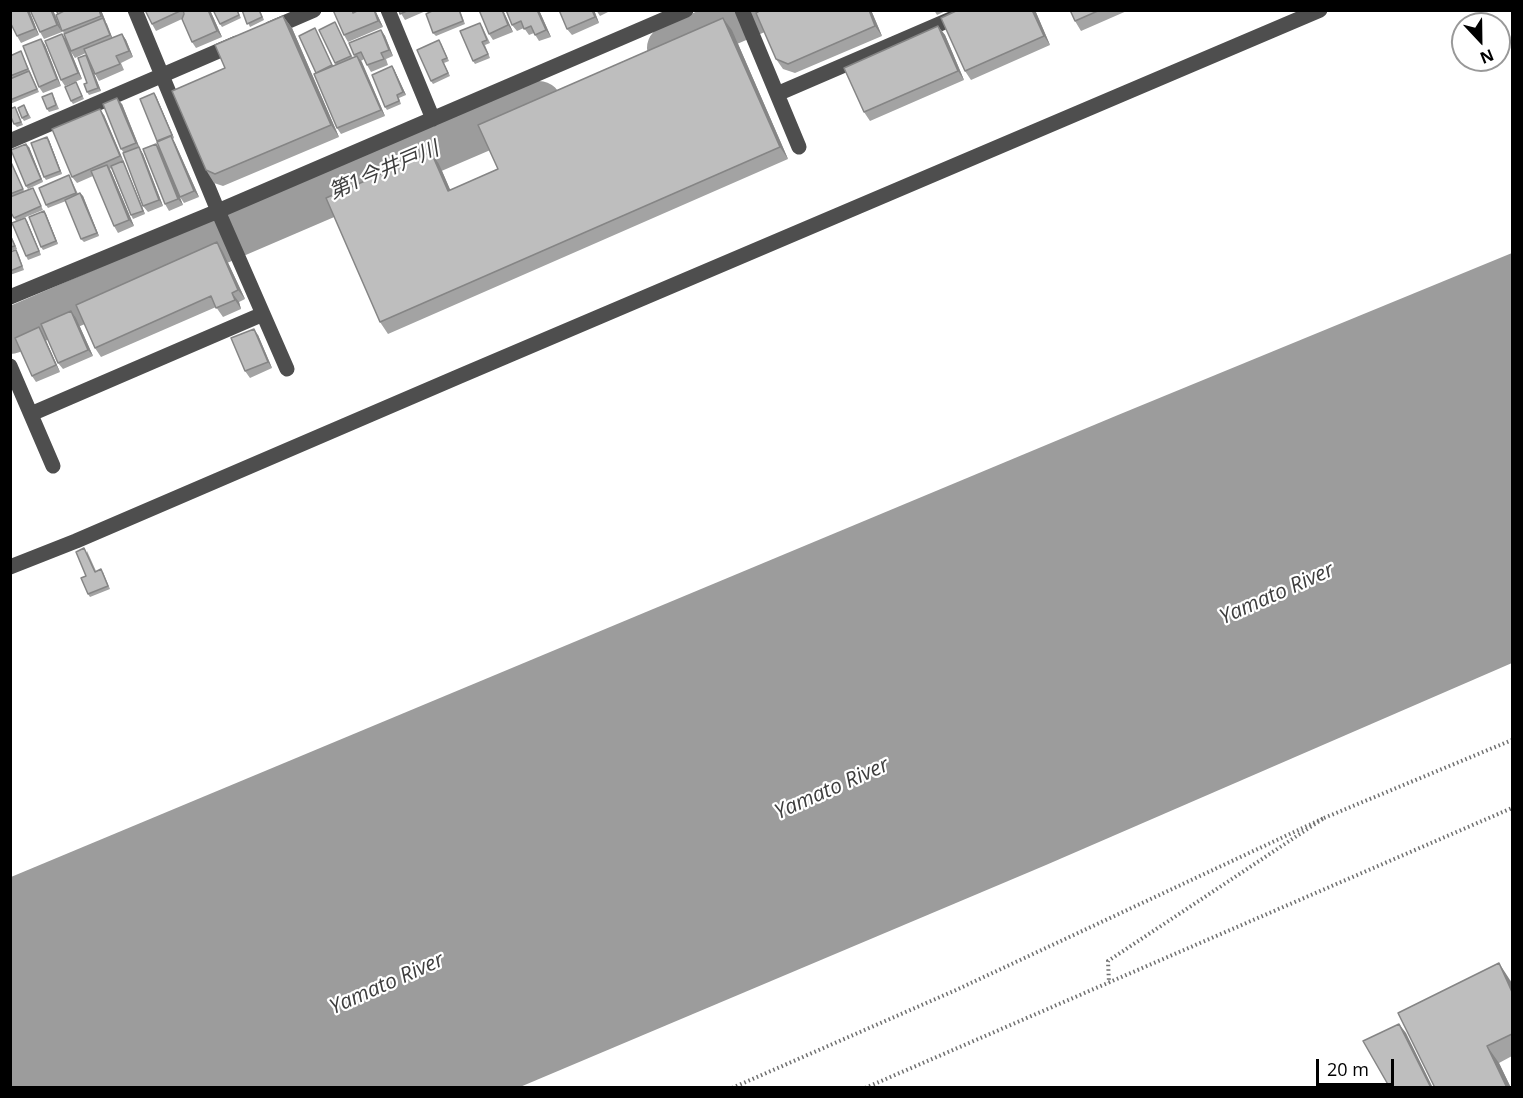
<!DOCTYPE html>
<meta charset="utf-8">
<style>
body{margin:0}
#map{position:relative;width:1523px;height:1098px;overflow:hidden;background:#fff;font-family:"Open Sans",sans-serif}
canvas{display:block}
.frame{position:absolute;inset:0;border:12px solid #000;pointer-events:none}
.north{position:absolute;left:1451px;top:12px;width:60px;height:60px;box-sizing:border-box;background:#fff;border:2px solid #999;border-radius:50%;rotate:158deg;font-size:16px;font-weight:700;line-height:24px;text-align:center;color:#000}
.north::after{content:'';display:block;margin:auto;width:21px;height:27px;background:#000;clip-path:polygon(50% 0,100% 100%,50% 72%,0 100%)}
.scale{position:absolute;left:1316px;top:1059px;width:78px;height:27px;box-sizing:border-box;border:3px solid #000;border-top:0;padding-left:8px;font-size:18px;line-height:21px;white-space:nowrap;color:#000;-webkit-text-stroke:4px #fff;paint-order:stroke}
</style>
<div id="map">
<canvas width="1523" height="1098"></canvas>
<div class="frame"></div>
<div class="north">N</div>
<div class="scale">20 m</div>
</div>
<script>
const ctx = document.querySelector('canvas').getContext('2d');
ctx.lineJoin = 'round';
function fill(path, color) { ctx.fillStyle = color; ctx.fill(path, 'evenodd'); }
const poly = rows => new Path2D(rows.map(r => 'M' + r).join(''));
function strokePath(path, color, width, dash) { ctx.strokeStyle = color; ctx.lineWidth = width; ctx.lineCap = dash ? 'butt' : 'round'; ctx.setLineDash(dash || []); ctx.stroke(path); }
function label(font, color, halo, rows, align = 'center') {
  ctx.font = font + ' "Open Sans","Noto Sans JP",sans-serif'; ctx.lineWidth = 4.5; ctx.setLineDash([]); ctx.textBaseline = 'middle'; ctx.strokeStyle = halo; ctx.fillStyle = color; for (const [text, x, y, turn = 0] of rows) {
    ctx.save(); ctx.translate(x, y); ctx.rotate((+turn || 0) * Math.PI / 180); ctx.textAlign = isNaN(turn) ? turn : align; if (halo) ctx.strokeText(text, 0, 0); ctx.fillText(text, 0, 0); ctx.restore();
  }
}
fill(poly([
 [1512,253,1512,663,1046,865,520,1087,11,1087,11,877,1118,415]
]), '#9c9c9c');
strokePath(poly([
 [670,48,758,10],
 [10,331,539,104]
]), '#9c9c9c', 46);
strokePath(poly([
 [1324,818,1512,740],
 [732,1088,956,990,1324,818,1108,961,1109,983],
 [865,1088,1512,808]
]), '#707070', 4, [1.5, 3]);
strokePath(poly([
 [135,10,218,211,287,369],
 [388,10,433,119],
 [742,10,799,147],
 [270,29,314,10],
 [777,94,972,10],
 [10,141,237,43],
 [10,297,218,211,686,10],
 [10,366,53,466],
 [31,414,263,314],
 [10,567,76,541,460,376,1320,10]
]), '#4e4e4e', 15);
fill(poly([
 [29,10,39,35,21,43,17,36],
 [30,10,53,10,62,32,44,39,40,32],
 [56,10,101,10,112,38,122,34,126,40,133,57,121,63,124,70,99,81,95,74,90,63,101,91,89,95,87,92,86,53,75,58,71,52,82,79,65,86,61,80,62,34,66,40],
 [182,10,184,15,184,14,183,10,210,10,222,37,196,48,192,42,182,19,156,31,152,24],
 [237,10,241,18,222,27,220,24],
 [242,10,260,10,264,20,250,27],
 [333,10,353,10,354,12,376,12,383,27,348,42,344,35],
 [399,10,428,10,405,20],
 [460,10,465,24,436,36,433,33],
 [503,10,513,32,493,40,489,34],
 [539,10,551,37,539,41,534,33,529,35,524,28,517,31,512,25],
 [594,10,599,23,572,35,567,29],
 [596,10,612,10,600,16],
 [871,10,882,36,795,73,783,69,776,59],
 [934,10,948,10,937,15],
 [958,10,1035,10,1050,45,971,80,965,71],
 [1070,10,1129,10,1081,31,1075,21],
 [283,16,292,28,339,137,223,186,214,183,206,170,225,68],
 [723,18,732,30,788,159,388,334,380,322,431,152,439,164,450,190,498,169],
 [335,22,353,58,355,57,354,55,381,30,385,36,393,56,386,59,388,65,371,72,367,65,364,59,361,61,385,116,341,134,337,128,316,73,315,28,333,66,336,65,335,63],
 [482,26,490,43,485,45,490,58,475,64,473,61],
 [938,26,945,35,964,80,870,121,864,112],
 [41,39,45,45,61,86,43,93,39,87],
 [441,43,449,61,444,63,450,76,433,84,431,81],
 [21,51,39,92,10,104,10,56],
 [394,69,406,95,399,98,401,104,387,110,385,107],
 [76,82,84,99,73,104,71,101],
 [154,93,156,96,174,138,173,139,175,143,199,197,184,203,180,197,168,169,183,205,169,211,165,204,156,144,159,148,158,142],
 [54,97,59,109,49,112,47,109],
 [122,104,140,149,143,154,163,206,148,212,143,206,124,153,121,149],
 [24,105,31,118,24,121,22,118],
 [15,107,23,125,17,127,14,124],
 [104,115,145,214,133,219,131,215,111,168,110,169,134,226,118,233,114,226,93,176,77,183,72,177],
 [49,140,62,174,46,180,44,177],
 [29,147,43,182,28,189,26,186],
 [10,159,24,191,33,188,43,210,16,221,10,211],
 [71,179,78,194,80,193,83,196,99,236,84,242,81,239,66,201,48,208,46,205],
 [44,211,46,214,58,244,43,250,41,247],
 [27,221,41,255,28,260,26,256],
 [10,233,17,249,10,251],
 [217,242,223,252,245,299,239,302,241,309,223,317,216,307,101,357,95,348],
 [16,250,18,253,24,270,10,275,10,252],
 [71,311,76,318,93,356,63,369,58,363],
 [43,334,60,372,36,382,32,376],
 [258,335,272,368,250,378,245,371],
 [87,551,96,571,103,572,110,589,90,597,88,594,86,576],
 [1510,980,1512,984,1512,1056,1499,1063,1511,1088,1435,1088]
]), '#a3a3a3');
fill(poly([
 [27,10,29,10,39,35,35,29],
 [51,10,53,10,62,32,57,25],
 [99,10,101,10,106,22,101,16],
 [208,10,210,10,222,37,217,31],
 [374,10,376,12,383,27,378,21],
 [502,10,503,10,513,32,508,25],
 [537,10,539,10,551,37,546,30],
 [592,10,594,10,599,23,595,17],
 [869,10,871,10,882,36,875,26],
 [1032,10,1035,10,1050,45,1044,36],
 [283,16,292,28,339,137,331,125],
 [103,18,107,24,114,42,110,35],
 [723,18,732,30,788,159,780,147],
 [938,26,945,35,964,80,958,71],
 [381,30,385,36,393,56,389,50],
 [62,34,66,40,82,79,78,73],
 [122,34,126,40,133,57,129,51],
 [41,39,45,45,61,86,57,79],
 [86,55,88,58,101,91,98,88],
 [357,56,362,62,385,116,381,110],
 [392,66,394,69,406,95,403,92],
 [154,93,156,96,174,138,172,135],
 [117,98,122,104,140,149,136,143],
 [100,109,104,115,124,162,120,156],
 [171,136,175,143,199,197,194,191],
 [47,137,49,140,62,174,60,171],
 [26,144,29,147,43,182,41,179],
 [156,144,161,150,183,205,178,199],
 [139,147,143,154,163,206,159,200],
 [431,152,439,164,456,203,448,191],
 [123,161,125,165,145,214,143,211],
 [107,165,111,171,134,226,129,220],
 [80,193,83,196,99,236,97,233],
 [44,211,46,214,58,244,56,241],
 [25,218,27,221,41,255,39,251],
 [217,242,223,252,245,299,238,290],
 [232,293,239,302,241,309,235,300],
 [71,311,76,318,93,356,88,350],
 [39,327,43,334,60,372,56,365],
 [254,329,258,335,272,368,268,362],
 [1499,963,1510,980,1512,984,1512,992],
 [1399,1024,1406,1033,1433,1088,1431,1088],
 [1487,1046,1499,1063,1511,1088,1507,1088]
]), '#858585');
const building = poly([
 [10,10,27,10,35,29,17,36,10,22,10,10],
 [30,10,51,10,57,25,40,32,30,10],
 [56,10,66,10,58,14,56,10],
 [66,10,99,10,101,16,62,31,56,15,66,10],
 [145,10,180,10,180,11,152,24,145,10],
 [183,10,208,10,217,31,192,42,182,19,184,14,183,10],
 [213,10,237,10,239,15,220,24,213,10],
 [242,10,259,10,262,17,247,24,242,10],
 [333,10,352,10,353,13,359,10,374,10,378,21,344,35,333,10],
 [399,10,409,10,400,14,399,10],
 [434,10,459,10,463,21,433,33,426,14,434,10],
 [479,10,502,10,508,25,489,34,479,10],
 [506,10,537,10,546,30,535,35,531,26,524,29,521,21,512,25,506,10],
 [559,10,592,10,595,17,567,29,559,10],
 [761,10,869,10,875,26,788,64,776,59,756,13,761,10],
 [958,10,1032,10,1044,36,965,71,941,18,958,10],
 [1070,10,1100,10,1075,21,1070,10],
 [283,16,331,125,215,174,206,170,172,91,225,68,215,45,283,16],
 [103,18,110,35,71,51,64,34,103,18],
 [723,18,780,147,380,322,326,198,431,152,448,191,498,169,478,125,723,18],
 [335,22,351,56,335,63,319,30,335,22],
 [480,23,487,40,482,42,488,54,473,61,460,31,480,23],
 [938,26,958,71,864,112,844,68,938,26],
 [315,28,332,65,316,73,299,36,315,28],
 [381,30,389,50,381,53,384,59,367,65,361,52,354,55,349,43,381,30],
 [62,34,78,73,61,80,45,41,62,34],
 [122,34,129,51,116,56,120,64,95,74,84,49,122,34],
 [41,39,57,79,39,87,23,46,41,39],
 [439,40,447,58,442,60,448,73,431,81,417,50,439,40],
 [21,51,28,69,10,76,10,56,21,51],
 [86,55,98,88,87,92,84,84,87,83,78,58,86,55],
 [357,56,381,110,337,128,314,74,357,56],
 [392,66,403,92,397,95,399,101,385,107,372,75,392,66],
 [29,71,37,89,10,100,10,79,29,71],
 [76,82,82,96,71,101,65,87,76,82],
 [52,93,56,105,47,109,42,97,52,93],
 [154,93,172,135,157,141,140,99,154,93],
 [117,98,136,143,121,149,103,104,117,98],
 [24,105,28,115,22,118,18,108,24,105],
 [15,107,21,122,14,124,10,115,10,109,15,107],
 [100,109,120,156,72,177,52,129,100,109],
 [171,136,194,191,180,197,157,142,171,136],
 [47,137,60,171,44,177,31,143,47,137],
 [26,144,41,179,26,186,11,150,26,144],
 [156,144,178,199,165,204,143,149,156,144],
 [139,147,159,200,143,206,123,153,139,147],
 [10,160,23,189,10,194,10,160],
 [123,161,143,211,131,215,111,166,123,161],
 [107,165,129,220,114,226,91,171,107,165],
 [69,175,76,193,46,205,39,188,69,175],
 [33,188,41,206,14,218,10,211,10,197,33,188],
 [80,193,97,233,81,239,65,200,80,193],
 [44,211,56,241,41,247,29,217,44,211],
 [25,218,39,251,26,256,12,223,25,218],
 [10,235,15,246,10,247,10,235],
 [217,242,238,290,232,293,235,300,216,308,211,296,95,348,76,305,217,242],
 [16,250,22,266,10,271,10,252,16,250],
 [71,311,88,350,58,363,41,324,71,311],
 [39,327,56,365,32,376,15,338,39,327],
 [254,329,268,362,245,371,231,338,254,329],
 [84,548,95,572,101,569,108,586,88,594,81,578,86,576,76,552,84,548],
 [1499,963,1512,992,1512,1034,1487,1046,1507,1088,1435,1088,1398,1013,1499,963],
 [1399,1024,1431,1088,1390,1088,1363,1041,1399,1024]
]);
fill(building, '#bebebe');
strokePath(building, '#858585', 1.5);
label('italic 21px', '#3d3d3d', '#fff', [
 ["第1今井戸川",384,171,-23],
 ["Yamato River",1277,594,-24],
 ["Yamato River",832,789,-24],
 ["Yamato River",387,984,-24]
]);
</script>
